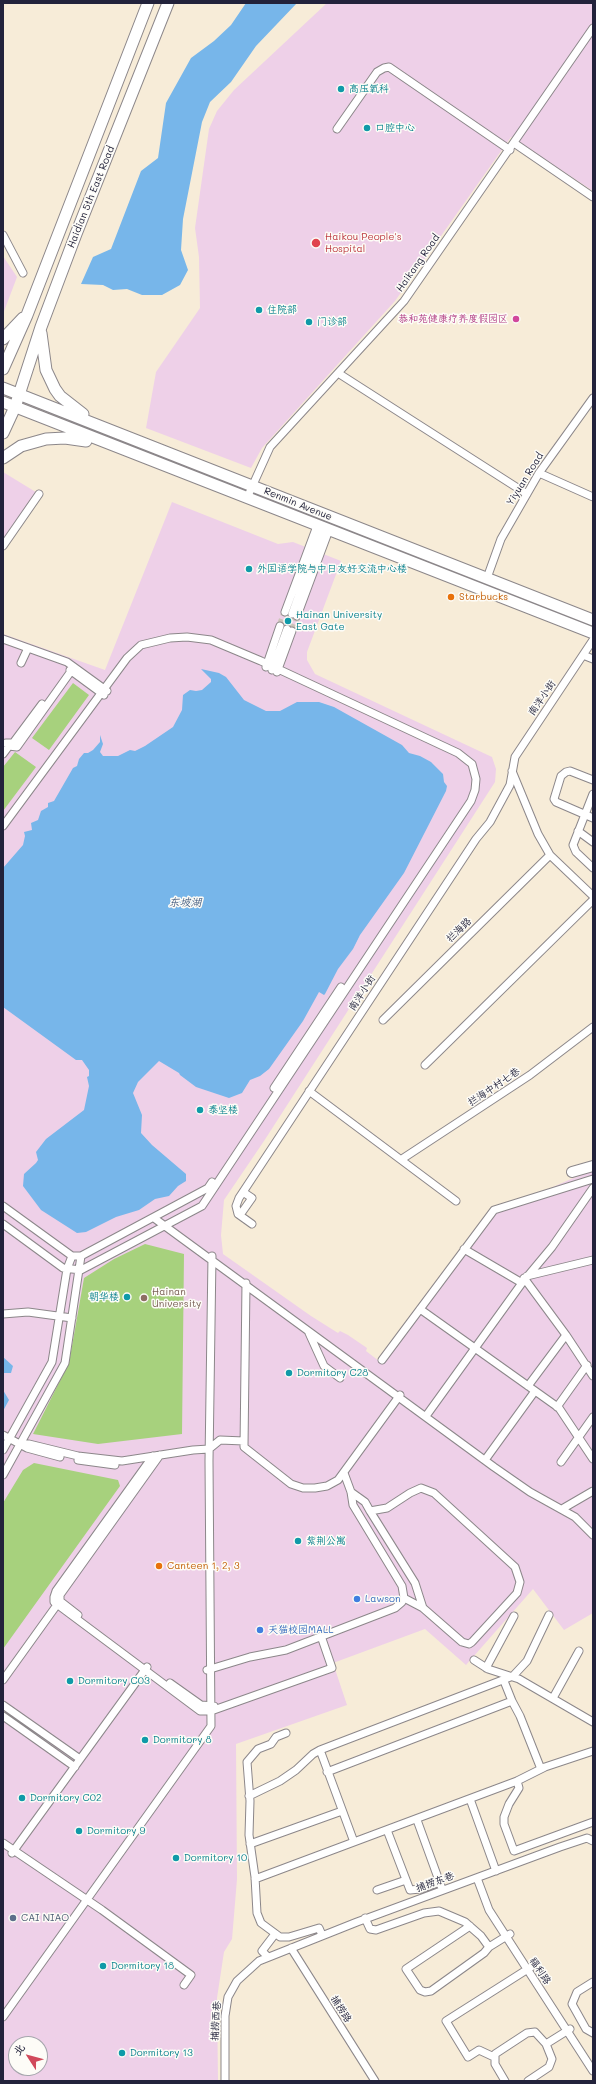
<!DOCTYPE html>
<meta charset="utf-8">
<style>
body{margin:0}
#map{position:relative;width:596px;height:2084px;overflow:hidden;background:#f7ecd8;font-family:Mali,"LXGW WenKai TC",sans-serif}
canvas{display:block}
.frame{position:absolute;inset:0;border:4px solid #22223b;pointer-events:none}
.north{position:absolute;left:8px;top:2036px;width:40px;height:40px;box-sizing:border-box;background:#fdfcf7;border:1px solid #a5a5ac;border-radius:50%;rotate:306deg;font-size:11px;font-weight:700;line-height:16px;text-align:center;color:#22223b}
.north::after{content:'';display:block;margin:auto;width:14px;height:18px;background:#d1495b;clip-path:polygon(50% 0,100% 100%,50% 72%,0 100%)}
</style>
<div id="map">
<canvas width="596" height="2084"></canvas>
<div class="frame"></div>
<div class="north">北</div>
</div>
<script>
const ctx = document.querySelector('canvas').getContext('2d');
ctx.lineJoin = 'round';
function fill(path, color) { ctx.fillStyle = color; ctx.fill(path, 'evenodd'); }
const poly = rows => new Path2D(rows.map(r => 'M' + r).join(''));
function strokePath(path, color, width, dash) { ctx.strokeStyle = color; ctx.lineWidth = width; ctx.lineCap = dash ? 'butt' : 'round'; ctx.setLineDash(dash || []); ctx.stroke(path); }
function label(font, color, halo, rows, align = 'center') {
  ctx.font = font + ' Mali,"LXGW WenKai TC",sans-serif'; ctx.lineWidth = 3; ctx.setLineDash([]); ctx.textBaseline = 'middle'; ctx.strokeStyle = halo; ctx.fillStyle = color; for (const [text, x, y, turn = 0] of rows) {
    ctx.save(); ctx.translate(x, y); ctx.rotate((+turn || 0) * Math.PI / 180); ctx.textAlign = isNaN(turn) ? turn : align; if (halo) ctx.strokeText(text, 0, 0); ctx.fillText(text, 0, 0); ctx.restore();
  }
}
fill(poly([
 [327,3,593,3,593,191,511,137,395,301,262,448,251,468,146,428,156,372,200,308,199,257,195,228,209,129,217,111,234,90],
 [3,256,17,277,3,314],
 [3,472,39,494,3,545],
 [172,502,278,544,293,542,341,561,307,652,307,660,315,674,492,757,496,769,495,782,264,1141,224,1200,221,1235,223,1254,311,1316,338,1333,340,1331,348,1335,367,1348,366,1351,379,1361,492,1208,498,1205,526,1199,571,1179,593,1171,593,1613,564,1630,533,1589,466,1665,425,1629,333,1663,347,1705,236,1744,237,1879,232,1939,224,1952,217,1998,218,2081,3,2081,3,634,105,670],
 [16,2044,40,2044,40,2068,16,2068]
]), '#eed0e8');
fill(poly([
 [73,683,89,695,49,750,32,738],
 [15,752,36,767,3,811,3,767],
 [145,1244,184,1254,182,1434,98,1444,33,1434,69,1363,84,1278,114,1259],
 [34,1463,118,1480,120,1486,3,1649,3,1503,23,1470]
]), '#a7d17d');
fill(poly([
 [246,3,297,3,256,46,231,82,210,102,202,122,183,219,181,250,188,270,180,285,162,295,142,295,127,289,113,290,103,285,81,284,93,257,111,249,141,171,158,158,166,103,191,58,214,41,231,25],
 [201,669,219,673,226,677,244,700,266,711,280,711,297,702,319,702,334,707,402,745,409,753,420,756,431,762,443,774,444,782,447,786,446,791,404,873,360,935,353,949,338,969,325,994,324,995,319,992,303,1021,269,1069,260,1076,250,1080,242,1093,229,1098,196,1087,180,1075,179,1073,159,1061,138,1082,133,1093,142,1115,141,1133,152,1145,186,1174,186,1181,178,1186,169,1196,155,1199,139,1210,116,1217,86,1232,77,1233,41,1210,23,1186,24,1174,36,1163,38,1160,36,1152,46,1139,84,1110,89,1086,87,1077,89,1076,89,1070,82,1060,76,1060,3,1007,3,868,23,845,25,836,24,832,32,830,31,823,38,820,41,811,48,807,48,803,54,801,73,768,77,766,79,759,84,753,88,753,93,750,100,742,100,735,103,744,100,752,103,756,118,756,130,750,135,751,145,746,173,727,182,710,183,695,190,690,196,691,202,690,211,682,211,679],
 [3,1357,13,1366,11,1373,3,1373],
 [3,1390,9,1400,3,1411]
]), '#77b6ea');
strokePath(poly([
 [280,626,285,612],
 [287,629,292,614],
 [292,631,297,616]
]), '#ccc4b9', 7, [7, 3.5]);
const street = poly([
 [337,129,377,72,384,68,389,67,510,150],
 [514,143,593,197],
 [3,235,23,273],
 [338,373,527,494],
 [539,473,593,497],
 [247,498,270,447,404,301,593,28],
 [3,546,39,494],
 [487,578,501,539,539,473,593,398],
 [285,612,317,526],
 [292,614,323,528],
 [297,616,329,530],
 [3,639,67,662,107,691],
 [583,655,593,659],
 [21,663,28,648],
 [266,667,280,626],
 [70,670,104,695],
 [272,670,287,629],
 [277,672,292,631],
 [6,743,13,743,42,704],
 [3,754,9,746,17,747,74,667],
 [512,771,538,834,550,855,593,896],
 [593,780,570,771,566,772,561,776,554,799,556,802,593,818],
 [593,794,573,845,576,852,593,868],
 [3,826,127,658,141,645,170,638,187,637,211,640,261,661,458,753,472,764,476,779,475,790,471,801,202,1206,81,1270,63,1268,3,1224],
 [578,831,593,842],
 [383,1020,550,855],
 [425,1065,593,900],
 [274,1088,341,987],
 [309,1091,456,1201],
 [402,1159,530,1075,593,1027],
 [3,1206,72,1256,81,1256,208,1188,212,1182],
 [240,1215,252,1198,243,1192],
 [154,1218,494,1467,530,1492,575,1517,593,1535],
 [252,1224,238,1214,236,1206,239,1198,476,839,490,822,510,785,515,757,593,640],
 [464,1249,522,1283],
 [527,1276,593,1260],
 [524,1278,566,1335,528,1386],
 [246,1283,244,1447,291,1484,303,1488,315,1488,327,1486,338,1480,400,1395],
 [420,1309,559,1408,593,1459],
 [3,1314,28,1312,72,1318],
 [309,1333,324,1366,340,1378],
 [566,1335,593,1376],
 [382,1360,494,1210,593,1179],
 [557,1407,587,1365],
 [426,1416,522,1283,552,1247,593,1188],
 [3,1435,27,1448,60,1457],
 [20,1444,29,1444,78,1456,122,1461,193,1450,209,1449,220,1440,244,1441],
 [3,1450,52,1362,67,1269,72,1256],
 [153,1456,56,1591,54,1597,54,1602,200,1711,211,1711,332,1668,321,1636],
 [78,1460,115,1465],
 [485,1460,535,1391],
 [561,1462,593,1417],
 [3,1475,65,1363,81,1256],
 [351,1492,365,1502,370,1511,415,1583,423,1608,462,1642,469,1644,472,1642,517,1593,520,1582,515,1567,434,1493,421,1488,410,1493,387,1508,370,1511],
 [562,1509,593,1491],
 [404,1598,423,1608],
 [78,1615,60,1601,60,1595,160,1455],
 [474,1660,488,1669,519,1679,593,1722],
 [486,1668,514,1616],
 [207,1670,250,1657,286,1650,395,1608,402,1602,404,1598,402,1586,353,1505,351,1492,344,1473],
 [3,1680,59,1602],
 [504,1681,512,1701],
 [170,1683,201,1705,214,1706],
 [553,1698,579,1651],
 [3,1705,80,1759],
 [3,1716,75,1767],
 [286,1733,276,1737,271,1744,258,1749,247,1762,250,1801,249,1835,255,1877,257,1913,261,1923,280,1937,289,1937,319,1928,322,1935],
 [320,1750,354,1842],
 [327,1772,512,1701,520,1716,541,1769],
 [517,1781,519,1788,509,1804,504,1817,504,1824,514,1851,593,1822],
 [249,1796,280,1781,296,1770,313,1754,320,1750,513,1676,527,1661,549,1615],
 [470,1799,496,1871],
 [417,1820,441,1886],
 [387,1830,410,1890,420,1889,440,1882],
 [3,1843,102,1910,191,1975,184,1985],
 [250,1844,342,1811],
 [12,1853,147,1667],
 [477,1878,489,1910,593,2071],
 [255,1879,517,1781,545,1767,593,1751],
 [377,1890,406,1880],
 [365,1918,370,1929,376,1930,424,1913,439,1911,465,1922,481,1936,489,1947,510,1934],
 [470,1926,406,1969,420,1990,425,1992,431,1991,484,1953,489,1947],
 [291,1948,375,2081],
 [268,1957,262,1951,275,1934],
 [593,1982,577,1992,572,2004,586,2029,593,2033],
 [3,2017,211,1726,209,1461,212,1256],
 [546,2044,570,2029],
 [494,2057,479,2050,468,2057,446,2021,531,1967],
 [225,2081,225,2016,228,1997,237,1981,259,1961,357,1922,560,1847,587,1838,593,1841],
 [505,2081,495,2064,495,2054,527,2033,535,2032,546,2044,552,2059,549,2067,528,2081]
]);
const secondary = poly([
 [572,1172,593,1166]
]);
const primary = poly([
 [41,333,46,370,55,389,60,396,83,414],
 [3,339,23,318],
 [3,369,27,315,148,3],
 [3,388,593,620],
 [3,402,593,633],
 [3,433,15,407,41,327,76,234,168,3],
 [3,458,21,446,46,439,65,438,86,441]
]);
strokePath(street, '#8c878a', 9);
strokePath(secondary, '#8c878a', 12);
strokePath(primary, '#8c878a', 13);
strokePath(street, '#fff', 7);
strokePath(secondary, '#fff', 10);
strokePath(primary, '#fff', 11);
for (const [x, y, r, color] of [
 [341,89,4,"#0f9aa8"],
 [367,128,4,"#0f9aa8"],
 [316,243,5,"#e0444e"],
 [259,310,4,"#0f9aa8"],
 [516,319,4,"#d1479c"],
 [309,322,4,"#0f9aa8"],
 [249,569,4,"#0f9aa8"],
 [451,597,4,"#e8710a"],
 [288,621,4,"#0f9aa8"],
 [200,1110,4,"#0f9aa8"],
 [127,1297,4,"#0f9aa8"],
 [144,1298,4,"#8d6e63"],
 [289,1373,4,"#0f9aa8"],
 [298,1541,4,"#0f9aa8"],
 [159,1566,4,"#e8710a"],
 [357,1599,4,"#3f7fe0"],
 [260,1630,4,"#3f7fe0"],
 [70,1681,4,"#0f9aa8"],
 [145,1740,4,"#0f9aa8"],
 [22,1798,4,"#0f9aa8"],
 [79,1831,4,"#0f9aa8"],
 [176,1858,4,"#0f9aa8"],
 [13,1918,4,"#5c6f8a"],
 [103,1966,4,"#0f9aa8"],
 [122,2053,4,"#0f9aa8"]
]) { const dot = new Path2D(); dot.arc(x, y, r, 0, 2 * Math.PI); ctx.fillStyle = color; ctx.fill(dot); strokePath(dot, '#fdfcf7', 1.5); }
label('10px', '#0d838f', '#fdfcf7', [
 ["高压氧科",349,89],
 ["口腔中心",375,128],
 ["住院部",267,310],
 ["门诊部",317,322],
 ["外国语学院与中日友好交流中心楼",257,569],
 ["Hainan University",296,615],
 ["East Gate",296,627],
 ["泰坚楼",208,1110],
 ["朝华楼",119,1297,"right"],
 ["Dormitory C28",297,1373],
 ["紫荆公寓",306,1541],
 ["Dormitory C03",78,1681],
 ["Dormitory 8",153,1740],
 ["Dormitory C02",30,1798],
 ["Dormitory 9",87,1831],
 ["Dormitory 10",184,1858],
 ["Dormitory 18",111,1966],
 ["Dormitory 13",130,2053]
], 'left');
label('10px', '#22223b', '#fdfcf7', [
 ["Haidian 5th East Road",91,197,-68],
 ["Haikang Road",418,263,-55],
 ["Yiyuan Road",525,479,-58],
 ["Renmin Avenue",298,504,22],
 ["南洋小街",542,698,-56],
 ["拦海路",459,930,-44],
 ["南洋小街",362,993,-57],
 ["拦海中村七巷",494,1087,-34],
 ["捕捞东巷",435,1882,-20],
 ["福利路",540,1971,57],
 ["捕捞路",341,2009,58],
 ["捕捞西巷",216,2021,-86]
]);
label('10px', '#be3a42', '#fdfcf7', [
 ["Haikou People's",325,237],
 ["Hospital",325,249]
], 'left');
label('10px', '#b23c85', '#fdfcf7', [
 ["恭和苑健康疗养度假园区",508,319]
], 'right');
label('10px', '#c56008', '#fdfcf7', [
 ["Starbucks",459,597],
 ["Canteen 1, 2, 3",167,1566]
], 'left');
label('10px', '#785e54', '#fdfcf7', [
 ["Hainan",152,1292],
 ["University",152,1304]
], 'left');
label('10px', '#366cbe', '#fdfcf7', [
 ["Lawson",365,1599],
 ["天猫校园MALL",268,1630]
], 'left');
label('10px', '#4e5e75', '#fdfcf7', [
 ["CAI NIAO",21,1918]
], 'left');
label('italic 11px', '#445d81', '#fdfcf7', [
 ["东坡湖",185,903]
]);
</script>
